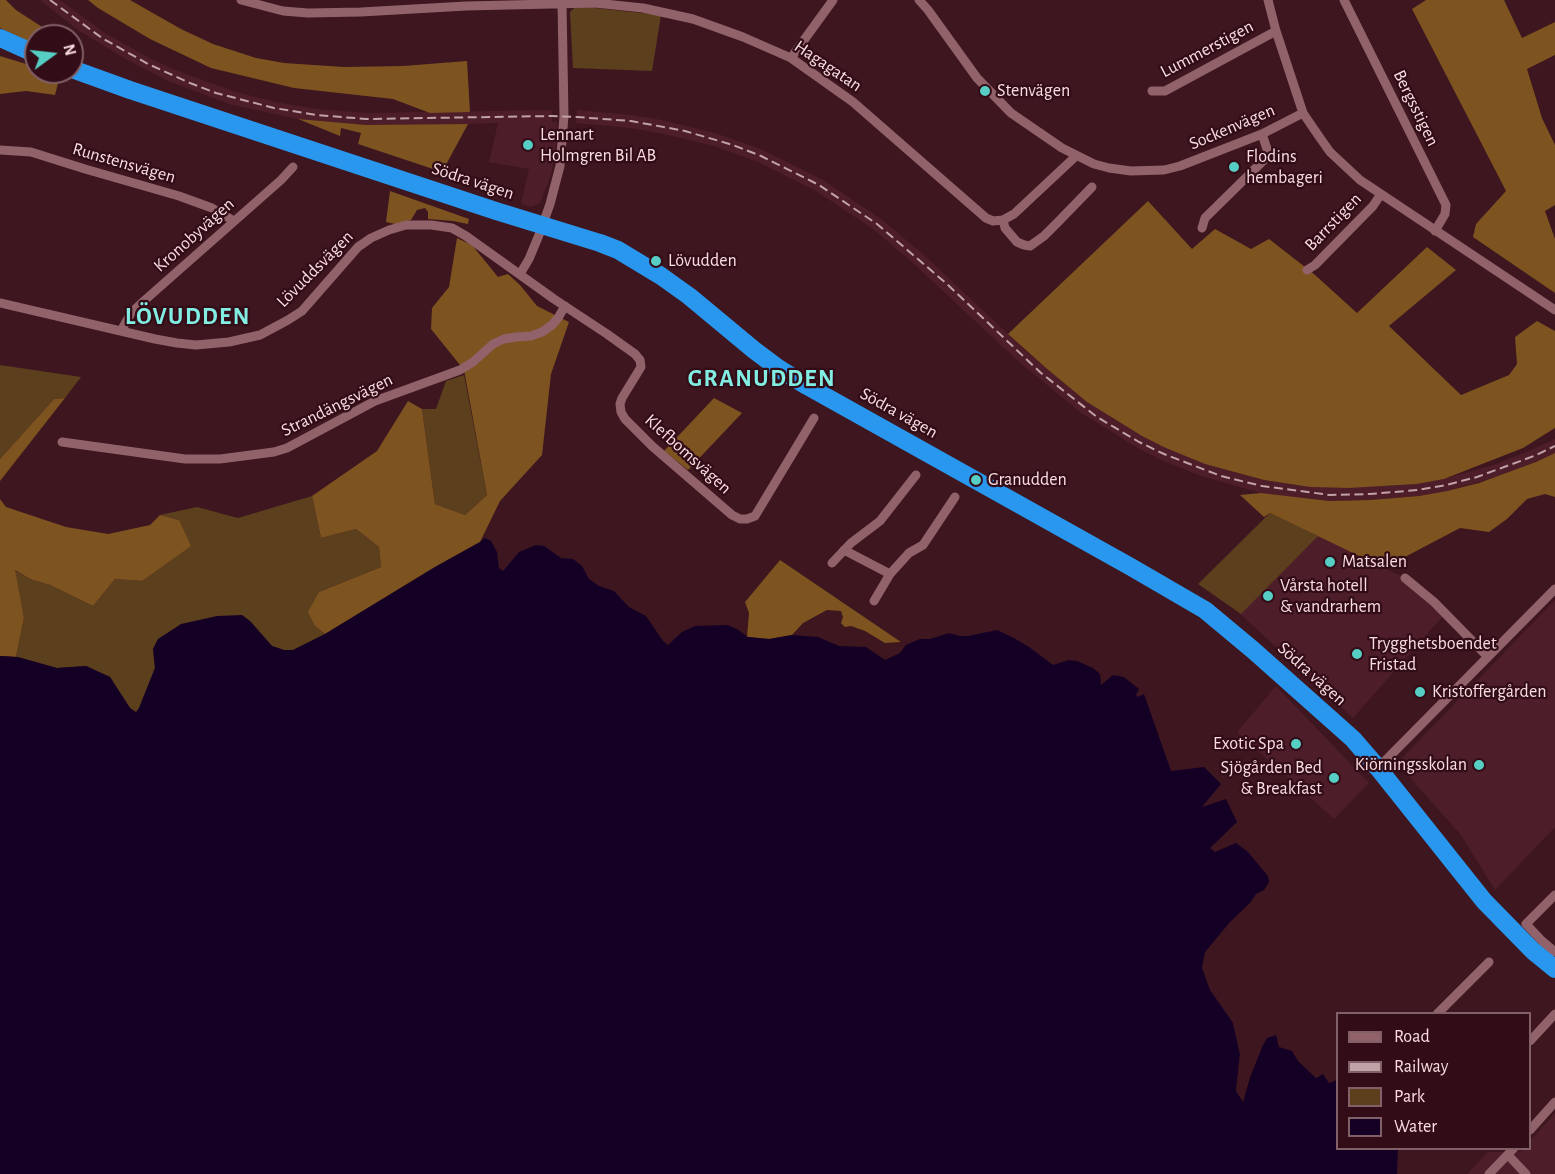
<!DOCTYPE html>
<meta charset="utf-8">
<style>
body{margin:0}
#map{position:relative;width:1555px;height:1174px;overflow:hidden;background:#3d161f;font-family:"Alegreya Sans",sans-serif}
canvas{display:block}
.legend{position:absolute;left:1336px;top:1012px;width:195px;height:138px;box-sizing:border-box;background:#320c16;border:2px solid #826067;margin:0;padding:8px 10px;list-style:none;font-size:18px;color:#f9dde1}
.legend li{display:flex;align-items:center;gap:12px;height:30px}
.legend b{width:30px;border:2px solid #826067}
.north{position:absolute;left:24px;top:24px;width:60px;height:60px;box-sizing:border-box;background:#320c16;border:2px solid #826067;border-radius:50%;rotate:75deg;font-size:16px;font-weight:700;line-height:24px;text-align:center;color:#f9dde1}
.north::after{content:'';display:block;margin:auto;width:21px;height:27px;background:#56cec4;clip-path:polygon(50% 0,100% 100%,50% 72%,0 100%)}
</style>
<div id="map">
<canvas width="1555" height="1174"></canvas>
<ul class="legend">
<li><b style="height:8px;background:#91626a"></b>Road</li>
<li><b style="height:8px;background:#c1a2a7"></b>Railway</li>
<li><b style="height:16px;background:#5c3f1d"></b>Park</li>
<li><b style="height:16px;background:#150025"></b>Water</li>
</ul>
<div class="north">N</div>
</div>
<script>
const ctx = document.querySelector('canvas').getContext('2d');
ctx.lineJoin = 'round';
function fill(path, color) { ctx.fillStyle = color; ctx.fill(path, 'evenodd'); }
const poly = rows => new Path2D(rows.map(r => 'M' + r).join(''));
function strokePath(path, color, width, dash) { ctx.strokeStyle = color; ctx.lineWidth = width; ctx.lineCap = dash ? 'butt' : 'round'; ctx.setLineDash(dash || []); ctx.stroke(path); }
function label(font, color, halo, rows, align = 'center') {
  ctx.font = font + ' "Alegreya Sans",sans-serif'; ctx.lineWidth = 4.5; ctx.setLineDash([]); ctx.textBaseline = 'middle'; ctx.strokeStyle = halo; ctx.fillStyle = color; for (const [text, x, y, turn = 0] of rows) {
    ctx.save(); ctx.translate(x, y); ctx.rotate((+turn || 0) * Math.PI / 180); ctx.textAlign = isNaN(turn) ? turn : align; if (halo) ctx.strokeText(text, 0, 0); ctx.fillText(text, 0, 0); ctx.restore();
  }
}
fill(poly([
 [40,0,60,0,105,33,151,59,173,69,233,91,275,102,317,109,366,113,552,110,552,122,557,121,555,154,551,175,540,203,531,207,521,204,529,169,489,162,498,123,394,126,341,124,298,119,229,104,168,81,122,57,78,30],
 [577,110,632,115,662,120,718,134,763,150,823,180,881,219,922,253,1028,353,1087,402,1142,436,1205,464,1264,480,1310,487,1349,488,1417,484,1444,479,1496,464,1531,450,1555,439,1555,453,1536,462,1500,476,1447,491,1419,496,1370,500,1329,501,1283,496,1261,493,1201,476,1161,460,1136,447,1080,412,1019,362,913,263,873,229,816,191,758,162,714,146,659,133,630,128,576,123],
 [1264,517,1318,536,1405,578,1443,616,1353,718,1236,610],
 [1555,600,1555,827,1495,890,1461,835,1404,771,1401,759],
 [1276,686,1369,783,1334,819,1237,732],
 [1555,1113,1555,1174,1467,1174,1488,1152,1520,1152,1523,1149,1530,1148,1530,1141]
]), '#4d1e29');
fill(poly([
 [576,6,661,15,652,71,573,68,570,12],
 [0,365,81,377,65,398,54,399,0,459],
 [464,375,487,495,465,515,435,504,422,409,436,409,446,381],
 [312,496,321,538,356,529,379,547,381,567,319,592,315,626,325,634,293,650,284,650,272,646,250,621,158,639,153,649,155,668,139,708,136,713,130,708,110,677,86,666,57,668,16,657,24,618,14,570,30,579,50,585,93,606,115,579,142,581,179,520,160,515,197,507,238,518],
 [1270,513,1318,536,1241,614,1198,584]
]), '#5c3f1d');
fill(poly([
 [0,0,6,0,16,10,56,36,36,36,36,45,0,28],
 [88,0,130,0,181,29,213,44,256,58,284,63,344,67,403,66,467,61,470,112,430,113,393,99,294,88,211,68,150,39,98,8],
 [1426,0,1504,0,1522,38,1555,22,1555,55,1527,69,1542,118,1555,145,1555,205,1545,211,1555,239,1555,293,1473,237,1476,224,1506,191,1412,9],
 [0,56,36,67,36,72,51,72,60,75,55,95,26,91,0,94],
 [298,119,366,125,468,124,442,172,358,144,361,133,341,128,340,136],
 [390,191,469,219,468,224,453,221,428,219,428,212,425,208,417,210,411,220,395,224,386,222],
 [1148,201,1192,249,1215,229,1251,249,1269,239,1314,274,1357,313,1427,247,1456,270,1389,326,1461,395,1509,375,1517,364,1515,337,1537,321,1555,331,1555,428,1523,448,1444,479,1417,484,1349,488,1310,487,1264,480,1205,464,1166,448,1142,436,1087,402,1046,368,1008,334],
 [457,238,472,245,498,277,508,274,520,285,537,306,569,322,551,374,542,455,500,501,480,542,435,567,325,634,315,626,308,612,319,592,381,567,379,547,356,529,321,538,312,496,377,451,408,401,422,409,435,504,465,515,487,495,464,370,431,329,432,308,449,287],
 [65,398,0,481,0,459,54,399],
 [714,398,742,413,688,470,664,451],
 [1555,453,1555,497,1545,494,1527,499,1507,519,1489,532,1460,528,1384,568,1270,513,1264,517,1240,495,1261,493,1329,501,1370,500,1419,496,1447,491,1479,483,1536,462],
 [0,499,6,507,66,527,108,534,150,525,160,515,179,520,191,546,142,581,115,579,93,606,50,585,30,579,15,570,24,618,16,657,0,656],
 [780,560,901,642,885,643,865,631,851,626,845,627,841,623,843,617,841,611,827,610,803,623,792,635,769,639,747,637,749,613,745,602]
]), '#7d5320');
fill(poly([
 [485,538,491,541,497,552,499,568,503,571,519,552,536,545,544,546,561,558,573,559,582,566,589,579,599,586,614,591,629,607,646,616,663,641,668,645,682,632,695,626,727,625,737,629,748,637,769,639,792,635,818,637,839,646,866,647,885,660,900,653,906,645,920,639,930,639,949,633,960,636,968,636,997,630,1014,638,1029,647,1053,665,1069,660,1077,661,1093,668,1100,674,1101,685,1113,675,1124,677,1139,689,1136,695,1138,697,1144,694,1171,771,1204,767,1221,784,1202,807,1226,799,1237,822,1210,848,1215,852,1236,843,1248,852,1268,876,1269,882,1264,890,1256,894,1250,903,1230,922,1205,952,1202,968,1210,990,1233,1023,1240,1054,1236,1091,1243,1101,1250,1077,1262,1047,1267,1038,1276,1035,1279,1047,1292,1051,1298,1061,1316,1078,1323,1074,1329,1083,1337,1080,1338,1148,1398,1149,1397,1174,0,1174,0,656,18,657,57,668,86,666,110,677,130,708,136,712,139,708,155,668,153,649,158,639,181,624,217,616,242,615,250,621,272,646,284,650,293,650,325,634,435,567,480,542]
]), '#150025');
fill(poly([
 [1233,1023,1237,1026,1243,1054,1239,1090,1242,1095,1247,1076,1259,1045,1262,1047,1250,1077,1243,1102,1236,1091,1240,1054]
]), '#3d161f');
strokePath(poly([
 [241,0,283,11,308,13,361,12,466,6,595,3,643,8,693,19,743,37,791,58,853,102,986,218,993,221,1003,220,1014,214,1076,156],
 [919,0,928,10,977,78,1011,113,1062,148,1094,164,1109,168,1131,171,1164,170,1180,166,1262,134,1303,113],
 [1268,0,1276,31,1303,113,1318,135,1330,152,1360,180,1555,310],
 [1344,0,1446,205,1445,214,1435,231],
 [791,58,833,0],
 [1152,91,1165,91,1276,31],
 [0,150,31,152,85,169,179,196,212,208,234,221],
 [1003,220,1005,228,1017,242,1024,245,1030,246,1044,236,1058,222,1092,187],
 [1202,228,1205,218,1266,158,1268,152,1262,134],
 [1307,270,1315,265,1373,206,1381,194],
 [520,274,529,259,539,235,550,204,560,166,564,116,562,3],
 [0,303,155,339,177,343,196,345,229,342,260,335,288,320,302,311,358,247,371,238,389,230,406,225,431,225,452,228,466,236,554,299,607,334,635,354,640,360,641,367,622,398,620,404,621,412,625,419,652,446,732,515,740,519,747,519,755,516,814,418],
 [121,331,131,313,145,300,281,180,293,167],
 [62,442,185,459,220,459,274,452,287,448,375,401,460,370,473,362,493,344,504,339,516,337,531,336,542,332,552,325,558,318,565,306],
 [844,550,890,574],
 [832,563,851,543,880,521,916,475],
 [1405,578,1434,602,1488,657],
 [874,601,890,574,909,553,923,545,955,497],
 [1378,768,1555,589],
 [1555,895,1526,924,1542,941,1555,952],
 [1437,1014,1489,962],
 [1530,1041,1555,1014],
 [1530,1130,1555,1102],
 [1508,1155,1526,1174],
 [1489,1174,1514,1148]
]), '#91626a', 9);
strokePath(poly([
 [0,38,36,54],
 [72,69,130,90,496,211,600,243,618,250,661,276,689,296,754,350,778,368,807,386,1131,567,1205,610,1253,650,1353,739,1378,768,1484,901,1533,951,1555,969]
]), '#2997ed', 18);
strokePath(poly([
 [50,0,102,38,148,64,190,83,216,93,274,108,317,115,366,119,552,116,577,117,631,121,685,131,733,145,761,156,819,185,877,224,947,284,1041,373,1097,417,1139,442,1164,454,1221,476,1262,486,1330,495,1370,494,1418,490,1446,485,1477,477,1534,456,1555,446]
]), '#c1a2a7', 2, [9, 4.5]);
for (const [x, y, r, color] of [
 [985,91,6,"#56cec4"],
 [528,145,6,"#56cec4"],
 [1234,167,6,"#56cec4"],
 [656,261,6,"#56cec4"],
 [976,480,6,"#56cec4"],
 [1330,562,6,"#56cec4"],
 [1268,596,6,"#56cec4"],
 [1357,654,6,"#56cec4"],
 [1420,692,6,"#56cec4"],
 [1296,744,6,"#56cec4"],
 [1479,765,6,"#56cec4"],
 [1334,778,6,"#56cec4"]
]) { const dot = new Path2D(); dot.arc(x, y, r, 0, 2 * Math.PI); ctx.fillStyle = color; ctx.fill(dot); strokePath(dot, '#320c16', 2); }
label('18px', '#f9dde1', '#320c16', [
 ["Lummerstigen",1207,49,-28],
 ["Hagagatan",828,66,34],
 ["Bergsstigen",1416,108,64],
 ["Sockenvägen",1232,127,-23],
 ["Runstensvägen",124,163,16],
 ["Södra vägen",473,181,18],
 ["Barrstigen",1333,222,-46],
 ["Kronobyvägen",194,235,-42],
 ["Lövuddsvägen",315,269,-45],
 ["Strandängsvägen",337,405,-26],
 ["Södra vägen",899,413,29],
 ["Klefbomsvägen",688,454,42],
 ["Södra vägen",1312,674,42]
]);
label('18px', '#f9dde1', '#320c16', [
 ["Stenvägen",997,91],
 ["Lennart",540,135],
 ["Holmgren Bil AB",540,156],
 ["Flodins",1246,157],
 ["hembageri",1246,178],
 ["Lövudden",668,261],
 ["Granudden",988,480],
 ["Matsalen",1342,562],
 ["Vårsta hotell",1280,586],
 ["& vandrarhem",1280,607],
 ["Trygghetsboendet",1369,644],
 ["Fristad",1369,665],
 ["Kristoffergården",1432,692],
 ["Exotic Spa",1284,744,"right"],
 ["Kiörningsskolan",1467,765,"right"],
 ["Sjögården Bed",1322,768,"right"],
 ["& Breakfast",1322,789,"right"]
], 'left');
ctx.letterSpacing = '1.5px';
label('bold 24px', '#82ede3', '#320c16', [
 ["LÖVUDDEN",188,317],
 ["GRANUDDEN",762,379]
]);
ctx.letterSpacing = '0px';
</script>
